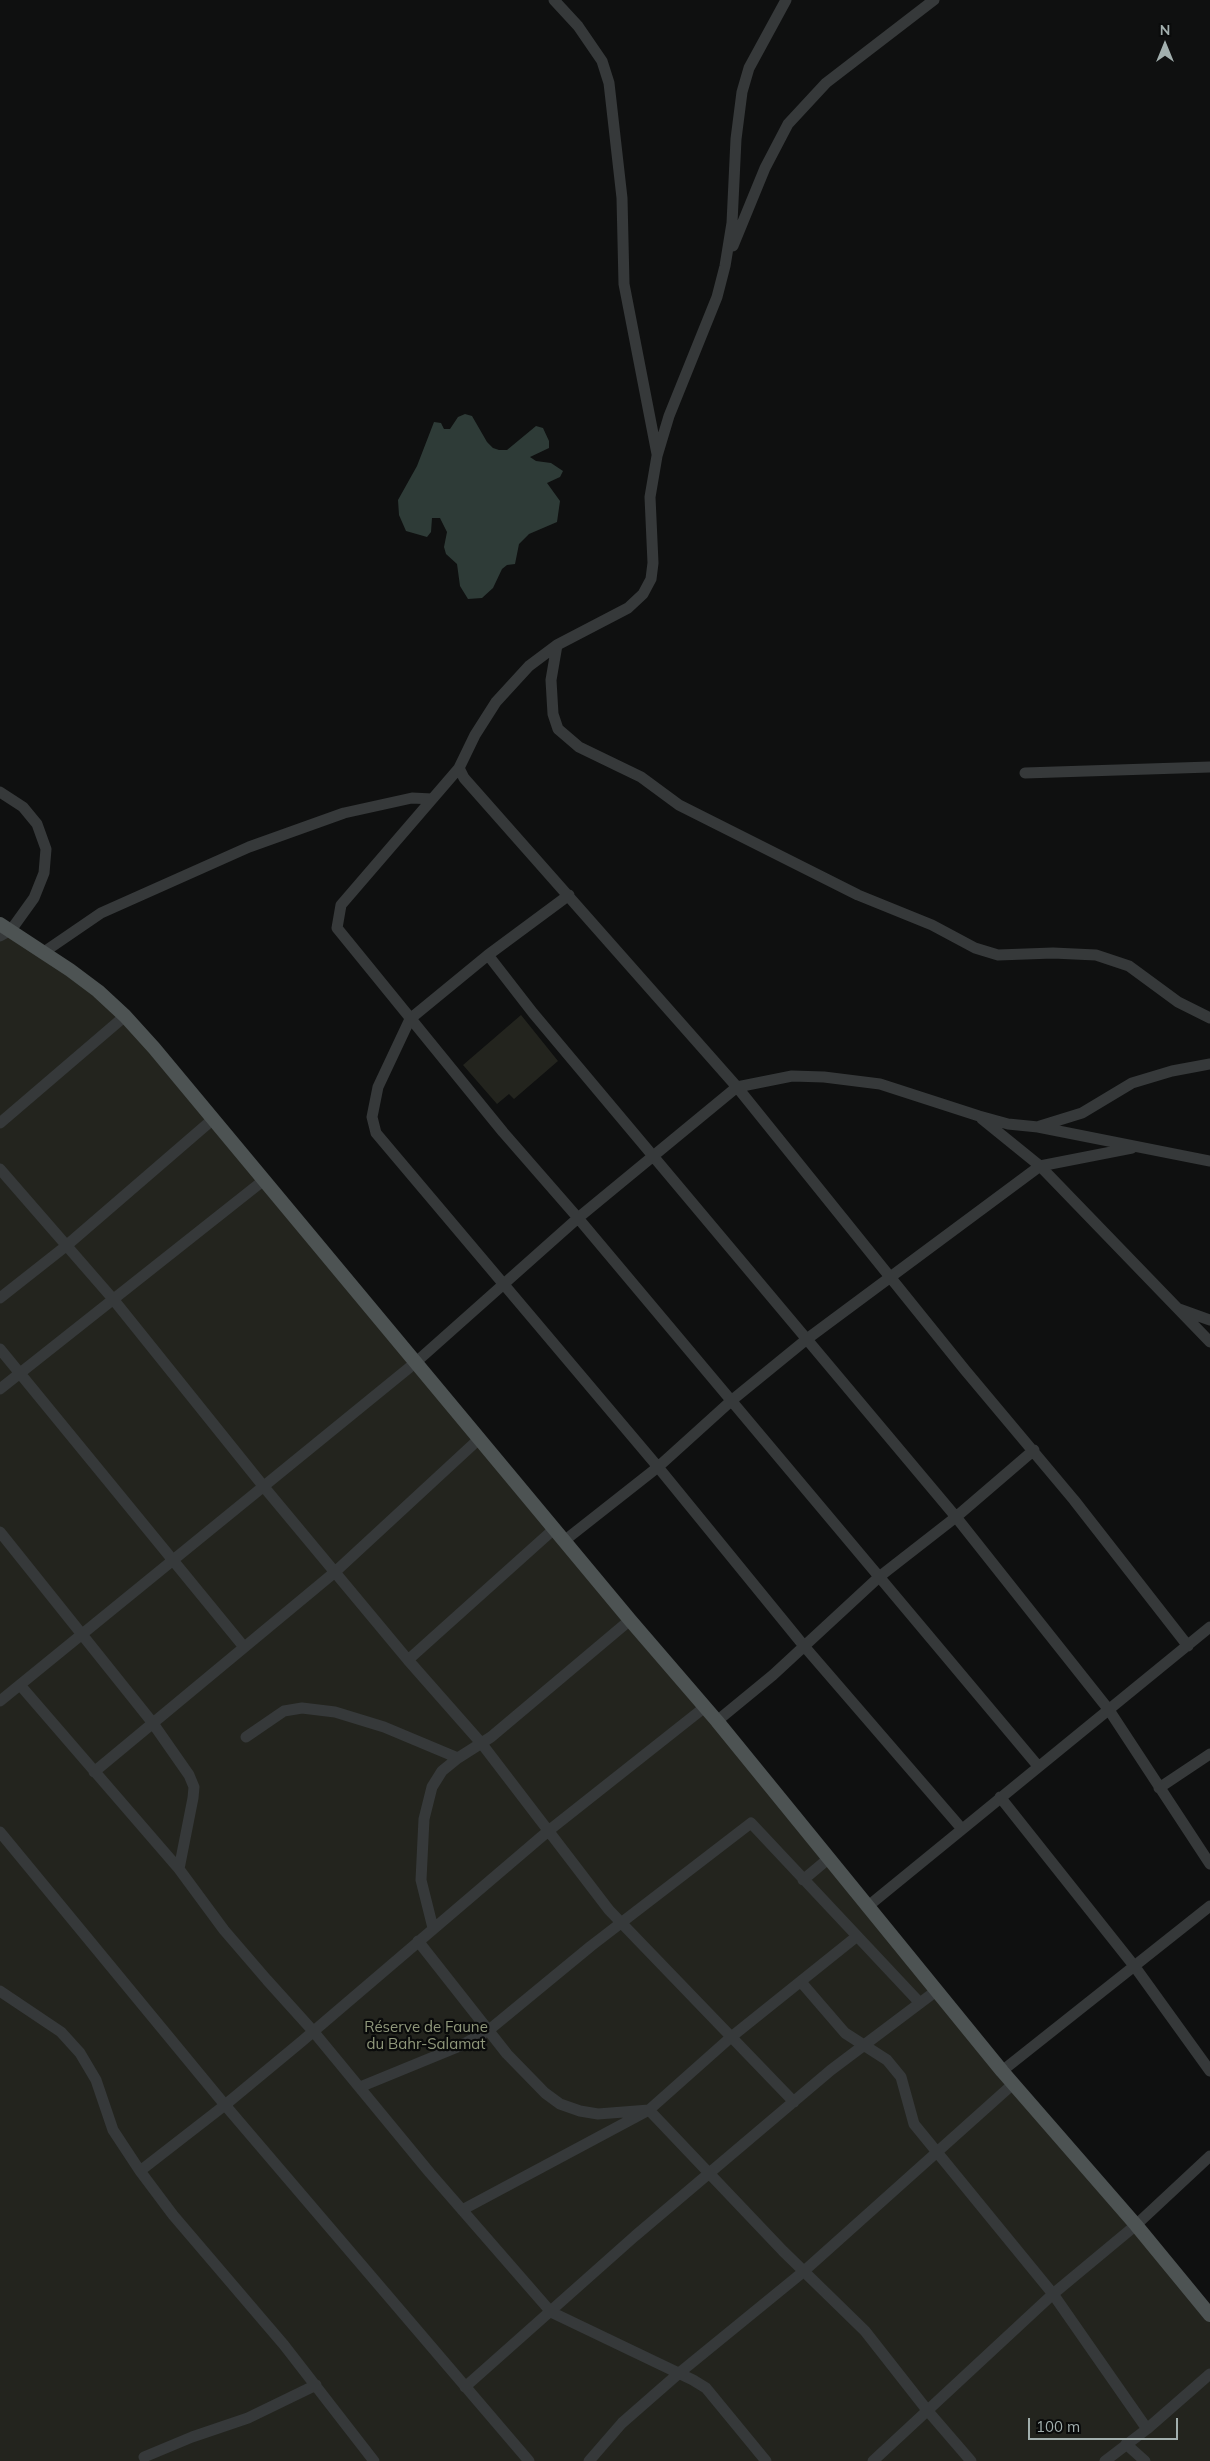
<!DOCTYPE html>
<meta charset="utf-8">
<style>
body{margin:0}
#map{position:relative;width:1210px;height:2461px;overflow:hidden;background:#0f1010;font-family:Mulish,sans-serif}
canvas{display:block}
.north{position:absolute;left:1140px;top:20px;width:50px;height:50px;-webkit-text-stroke:4px #0a0b0b;paint-order:stroke;rotate:0deg;font-size:14px;font-weight:700;line-height:20px;text-align:center;color:#a2afae}
.north::after{content:'';display:block;margin:auto;width:18px;height:22px;background:#a2afae;clip-path:polygon(50% 0,100% 100%,50% 72%,0 100%)}
.scale{position:absolute;left:1028px;top:2418px;width:150px;height:22px;box-sizing:border-box;border:2px solid #a2afae;border-top:0;padding-left:6px;font-size:15px;line-height:18px;white-space:nowrap;color:#a2afae;-webkit-text-stroke:4px #0a0b0b;paint-order:stroke}
</style>
<div id="map">
<canvas width="1210" height="2461"></canvas>
<div class="north">N</div>
<div class="scale">100 m</div>
</div>
<script>
const ctx = document.querySelector('canvas').getContext('2d');
ctx.lineJoin = 'round';
function fill(path, color) { ctx.fillStyle = color; ctx.fill(path, 'evenodd'); }
const poly = rows => new Path2D(rows.map(r => 'M' + r).join(''));
function strokePath(path, color, width, dash) { ctx.strokeStyle = color; ctx.lineWidth = width; ctx.lineCap = dash ? 'butt' : 'round'; ctx.setLineDash(dash || []); ctx.stroke(path); }
function label(font, color, halo, rows, align = 'center') {
  ctx.font = font + ' Mulish,sans-serif'; ctx.lineWidth = 4.5; ctx.setLineDash([]); ctx.textBaseline = 'middle'; ctx.strokeStyle = halo; ctx.fillStyle = color; for (const [text, x, y, turn = 0] of rows) {
    ctx.save(); ctx.translate(x, y); ctx.rotate((+turn || 0) * Math.PI / 180); ctx.textAlign = isNaN(turn) ? turn : align; if (halo) ctx.strokeText(text, 0, 0); ctx.fillText(text, 0, 0); ctx.restore();
  }
}
fill(poly([
 [0,924,98,991,1210,2315,1210,2461,0,2461],
 [521,1015,558,1061,514,1099,509,1094,497,1104,463,1065]
]), '#23241e');
fill(poly([
 [465,414,472,416,487,442,493,448,499,450,507,450,536,426,543,428,549,441,549,448,530,457,536,461,551,463,563,471,560,477,547,483,560,501,557,522,529,534,519,544,515,564,507,565,502,569,493,588,482,598,468,599,460,586,457,564,446,554,444,547,447,532,440,518,432,518,431,532,427,537,406,531,399,515,398,500,417,466,434,422,441,423,444,429,450,429,458,417]
]), '#2e3b37');
strokePath(poly([
 [554,0,578,26,602,61,609,83,622,198,624,284,657,454],
 [786,0,749,68,742,92,736,139,732,223,725,266,717,297,669,416,657,456,650,497,653,563,651,579,643,594,628,608,557,645,529,666,496,702,475,735,459,768,341,905,337,928,503,1132,578,1218,1038,1766],
 [733,246,765,168,788,124,826,83,934,0],
 [557,645,551,680,553,714,558,729,579,747,641,777,679,805,858,895,932,925,975,948,998,955,1053,953,1096,955,1129,966,1178,1002,1210,1018],
 [459,768,464,778,737,1087,965,1370,1074,1500,1188,1646],
 [1025,773,1210,767],
 [0,792,23,807,37,824,46,849,44,873,34,898,11,930,0,936],
 [569,895,488,955,533,1013,956,1517,1109,1710,1210,1864],
 [44,952,101,913,249,847,344,813,412,798,432,799],
 [488,955,410,1019,378,1087,372,1117,376,1133,658,1467,804,1646,962,1829],
 [982,1119,1040,1166,1210,1342],
 [0,1123,125,1016],
 [1040,1126,1082,1113,1132,1083,1172,1071,1210,1064],
 [0,1169,113,1299,264,1487,408,1660,482,1744,609,1910,794,2102],
 [0,1298,66,1246,212,1120],
 [1179,1309,1210,1320],
 [0,1349,244,1647],
 [0,1389,264,1180],
 [0,1532,152,1722,189,1775,194,1787,193,1798,179,1869],
 [564,1541,658,1467,731,1401,807,1339,1040,1166,1132,1148],
 [408,1660,554,1529],
 [20,1685,179,1869,224,1930,267,1980,313,2031,430,2173,551,2312,693,2380,706,2388,766,2461],
 [0,1701,415,1363,578,1218,737,1087,792,1076,824,1077,880,1084,979,1116,1008,1124,1038,1127,1210,1161],
 [717,1721,773,1675,879,1577,956,1517,1034,1450],
 [246,1737,284,1711,302,1708,335,1712,384,1727,458,1758,491,1737,630,1620],
 [94,1772,335,1572,480,1438],
 [1159,1788,1210,1754],
 [1000,1797,1135,1967,1210,2071],
 [0,1832,225,2105,529,2461],
 [803,1880,828,1859],
 [867,1907,1210,1627],
 [433,1928,421,1880,424,1819,432,1787,442,1771,458,1758],
 [418,1941,507,2054,545,2093,560,2104,580,2111,598,2114,649,2110,730,2038,856,1937],
 [801,1982,845,2033,887,2060,901,2077,914,2124,1053,2294,1147,2429],
 [0,1991,61,2032,80,2053,96,2080,113,2130,140,2171],
 [1002,2071,1210,1906],
 [360,2087,460,2046,489,2030,591,1946,751,1823,919,2002],
 [462,2210,649,2110,783,2251,865,2331,927,2410,971,2461],
 [465,2387,635,2236,831,2070,936,1991],
 [1126,2444,1145,2461],
 [144,2457,192,2437,248,2418,316,2385],
 [374,2461,284,2345,173,2215,140,2171,225,2105,301,2042,547,1832,705,1707],
 [589,2461,622,2423,678,2374,803,2272,1013,2084],
 [873,2461,1053,2294,1136,2225,1210,2156],
 [1105,2461,1147,2429,1210,2374]
]), '#36393a', 11);
strokePath(poly([
 [0,924,70,970,98,991,125,1016,154,1048,630,1620,717,1721,1002,2071,1136,2225,1210,2315]
]), '#4d5353', 14);
label('15px', '#90987b', '#0a0b0b', [
 ["Réserve de Faune",426,2027],
 ["du Bahr-Salamat",426,2044]
]);
</script>
